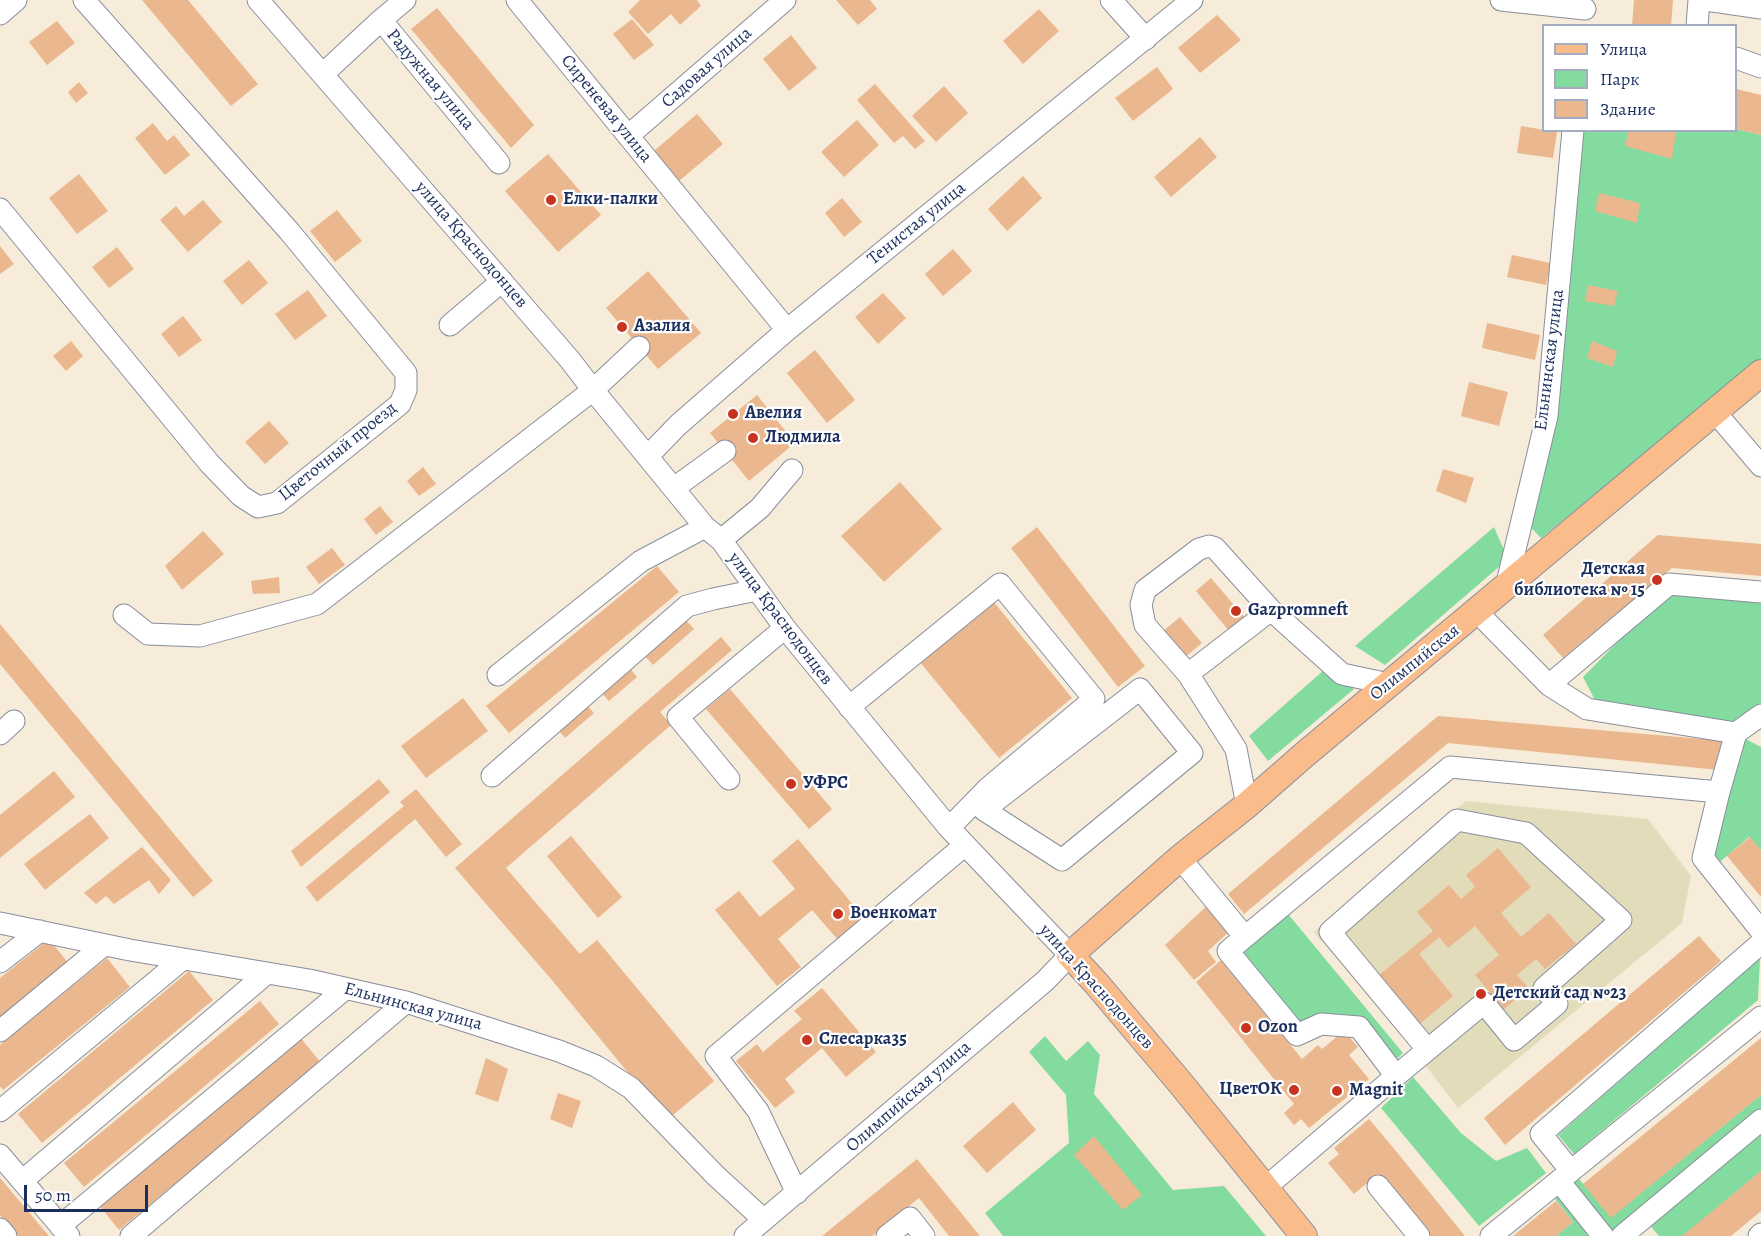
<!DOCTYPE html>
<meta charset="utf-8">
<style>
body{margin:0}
#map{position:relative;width:1761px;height:1236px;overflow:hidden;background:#f6ecd9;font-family:Alegreya,serif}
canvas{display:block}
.legend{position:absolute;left:1542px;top:24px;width:195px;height:108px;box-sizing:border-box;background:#fff;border:2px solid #a4acbf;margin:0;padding:8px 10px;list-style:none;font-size:18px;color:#1b2f5e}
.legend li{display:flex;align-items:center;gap:12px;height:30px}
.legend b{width:30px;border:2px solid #a4acbf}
.scale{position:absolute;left:24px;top:1185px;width:124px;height:27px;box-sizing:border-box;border:3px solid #1b2f5e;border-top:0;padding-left:8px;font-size:18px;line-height:21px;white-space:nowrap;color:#1b2f5e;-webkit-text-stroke:4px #fff;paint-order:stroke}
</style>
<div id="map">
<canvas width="1761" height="1236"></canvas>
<ul class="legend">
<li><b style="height:8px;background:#fabc8b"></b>Улица</li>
<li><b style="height:16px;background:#83db9f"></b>Парк</li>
<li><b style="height:16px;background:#eab78e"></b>Здание</li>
</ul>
<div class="scale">50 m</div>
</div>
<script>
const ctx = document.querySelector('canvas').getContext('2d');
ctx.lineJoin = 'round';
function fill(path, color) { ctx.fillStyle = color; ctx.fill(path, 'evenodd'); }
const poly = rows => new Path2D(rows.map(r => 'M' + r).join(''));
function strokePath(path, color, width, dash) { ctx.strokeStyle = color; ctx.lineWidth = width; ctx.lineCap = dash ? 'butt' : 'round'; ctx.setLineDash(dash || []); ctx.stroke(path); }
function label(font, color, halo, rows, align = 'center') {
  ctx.font = font + ' Alegreya,serif'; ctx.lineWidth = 4.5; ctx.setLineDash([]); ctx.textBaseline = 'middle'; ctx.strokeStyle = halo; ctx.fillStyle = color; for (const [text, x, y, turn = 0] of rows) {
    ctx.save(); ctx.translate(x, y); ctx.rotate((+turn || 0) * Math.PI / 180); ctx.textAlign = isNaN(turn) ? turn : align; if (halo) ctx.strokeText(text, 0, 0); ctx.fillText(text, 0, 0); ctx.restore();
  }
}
fill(poly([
 [1466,801,1648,819,1691,876,1682,923,1458,1108,1419,1057,1314,932]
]), '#e2dcba');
fill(poly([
 [1736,129,1761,135,1761,360,1541,538,1520,516,1582,131],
 [1494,527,1508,559,1385,665,1355,646],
 [1671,588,1761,596,1761,707,1733,727,1596,702,1583,677],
 [1324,670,1354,689,1268,761,1249,736],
 [1738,735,1761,747,1761,850,1749,837,1714,867,1705,858],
 [1288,914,1403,1053,1395,1061,1361,1018,1299,1023,1242,954],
 [1760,958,1758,1000,1574,1154,1558,1135],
 [1045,1036,1066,1061,1088,1041,1100,1055,1094,1094,1173,1190,1224,1186,1266,1236,1003,1236,985,1213,1069,1143,1066,1095,1029,1052],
 [1413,1077,1461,1133,1496,1161,1527,1148,1546,1173,1479,1226,1381,1108],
 [1761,1095,1761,1171,1684,1236,1659,1236,1641,1215,1615,1236,1556,1236,1573,1222,1555,1199,1579,1179,1611,1217]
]), '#83db9f');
fill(poly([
 [142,0,188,0,258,84,231,106],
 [640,0,697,0,701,6,680,25,671,14,648,34,628,12],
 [836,0,870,0,877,9,858,25],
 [1634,0,1673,0,1671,26,1632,26],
 [437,8,534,125,511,148,411,29],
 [1039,9,1059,31,1023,64,1003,41],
 [1217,15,1241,40,1200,73,1178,48],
 [632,19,654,45,634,60,613,34],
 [57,21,75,43,47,65,29,42],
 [791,35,817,68,789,91,763,59],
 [1157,67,1173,89,1133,121,1115,98],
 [79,82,88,93,76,103,68,92],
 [875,84,925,141,915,149,903,136,894,143,857,100],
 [944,86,968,113,936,142,912,116],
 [1736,89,1761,95,1761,135,1736,129],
 [697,114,723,144,679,181,654,151],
 [857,120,879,145,844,177,821,152],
 [153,123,167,141,174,135,190,155,165,175,135,138],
 [1521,126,1557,132,1553,158,1517,153],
 [1629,130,1676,132,1672,159,1625,146],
 [1200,137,1217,157,1171,197,1154,177],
 [548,154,601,215,558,252,505,191],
 [79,174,108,211,77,234,49,198],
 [1023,176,1042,198,1007,231,988,209],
 [1599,193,1640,203,1637,223,1595,211],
 [842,198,862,222,844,237,825,213],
 [203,200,222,222,188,252,160,220,176,206,184,216],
 [337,210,362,241,335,262,310,231],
 [0,246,14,264,0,274],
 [117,247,134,269,109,288,92,267],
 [953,249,972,271,943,296,925,274],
 [1512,255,1551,263,1546,285,1507,277],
 [249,260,268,283,242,305,223,281],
 [648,271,701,333,658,369,606,308],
 [1588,285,1618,291,1614,306,1585,301],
 [308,290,327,316,295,340,275,314],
 [883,293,906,318,878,344,855,317],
 [183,316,202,340,179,357,161,334],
 [1487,323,1540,335,1535,360,1482,348],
 [71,341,83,356,66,371,53,356],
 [1592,341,1617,351,1613,367,1587,358],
 [815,350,855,400,827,423,787,373],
 [1469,382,1508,392,1499,426,1461,416],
 [757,395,795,443,749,481,710,433],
 [269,421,289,443,265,464,245,442],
 [423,467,436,484,419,496,407,481],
 [1443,469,1474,478,1466,503,1436,491],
 [900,482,942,529,884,582,841,536],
 [380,506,393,522,376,535,364,519],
 [1037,527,1145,666,1118,687,1011,548],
 [203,531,224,554,182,590,165,566],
 [1658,535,1761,544,1761,576,1672,568,1563,658,1543,635],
 [332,548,345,565,319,584,306,567],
 [657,566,679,592,509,733,486,706],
 [279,577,280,593,253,594,251,581],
 [1211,578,1245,618,1229,631,1196,591],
 [993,601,1072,698,999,758,919,661],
 [1180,617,1202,643,1184,658,1162,632],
 [684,618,694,629,653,665,643,654],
 [0,624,213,881,193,897,0,664],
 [721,637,732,650,660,712,671,725,506,868,580,954,597,940,714,1081,667,1120,551,979,455,868],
 [628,666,637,677,609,701,599,690],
 [730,689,832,809,809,829,706,709],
 [463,698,488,731,426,778,401,746],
 [585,703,594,713,565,738,556,727],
 [1438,716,1725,741,1719,770,1448,743,1244,914,1228,894],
 [54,771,75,797,0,858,0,815],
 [379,779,390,792,301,867,291,851],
 [416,789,462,844,446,857,415,819,317,902,306,887,404,806,400,802],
 [90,814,109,838,45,890,24,864],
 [571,836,622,897,598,918,547,856],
 [1750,837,1761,850,1761,897,1727,856],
 [798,839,865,919,839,941,812,910,778,939,801,967,777,986,715,910,739,891,760,917,795,889,772,861],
 [142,847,171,880,159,894,149,880,114,904,106,896,96,904,84,893],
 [1498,848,1531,887,1501,913,1521,937,1549,913,1576,944,1545,969,1536,959,1517,975,1529,988,1504,1009,1475,975,1499,955,1475,926,1448,948,1439,937,1419,954,1453,996,1415,1028,1374,979,1433,931,1417,912,1449,885,1461,899,1475,887,1466,875],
 [1212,901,1234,927,1208,951,1216,962,1194,980,1165,945],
 [1699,936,1721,961,1505,1145,1484,1118],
 [49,939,69,964,0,1020,0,978],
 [107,958,130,987,3,1090,0,1086,0,1045],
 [1221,960,1302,1059,1318,1045,1322,1049,1344,1031,1358,1047,1349,1055,1369,1079,1309,1128,1301,1119,1294,1125,1284,1113,1294,1104,1196,982],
 [189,971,213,1000,42,1143,18,1114],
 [822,988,876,1052,846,1077,822,1048,785,1079,795,1092,775,1108,736,1061,757,1044,763,1052,802,1019,794,1011],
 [260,1001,279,1024,84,1187,64,1163],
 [300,1037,321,1063,119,1230,98,1204],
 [1761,1038,1761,1095,1611,1218,1583,1184],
 [486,1058,508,1069,498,1102,475,1094],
 [558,1093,581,1101,572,1128,550,1119],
 [1013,1102,1036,1130,987,1173,963,1146],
 [1369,1119,1400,1156,1465,1236,1428,1236,1378,1174,1354,1194,1328,1163,1339,1154,1334,1148],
 [1094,1136,1142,1195,1123,1210,1074,1155],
 [917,1159,980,1236,949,1236,919,1198,872,1236,822,1236],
 [1761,1171,1761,1211,1731,1236,1682,1236],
 [0,1178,49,1236,18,1236,0,1215],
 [1556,1201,1573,1222,1556,1236,1513,1236]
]), '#eab78e');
const minor = poly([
 [258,0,570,360,593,390,705,527,721,540,785,628,949,828,1070,955,1045,981,745,1236],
 [405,0,381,20,499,163],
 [517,0,787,330],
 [1111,0,1146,39],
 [1501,0,1585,9],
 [1706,0,1761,8],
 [0,14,16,0],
 [1697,26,1699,0],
 [1736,58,1761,67],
 [323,74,381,20],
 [628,136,785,0],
 [0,209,210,464,241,496,258,507,277,503,400,404,406,390,406,373,289,231,84,0],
 [450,325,502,281],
 [1715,412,1761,466],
 [648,456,678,425,787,330,1192,0],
 [674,488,725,451],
 [721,540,760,508,792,470],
 [1506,587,1547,416,1573,130],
 [1477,612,1549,685,1587,709,1736,733,1719,792,1703,858,1761,931],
 [124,615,148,634,200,636,317,604,593,390,639,347],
 [1188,674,1271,610],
 [498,675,641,561,705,527],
 [1549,685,1669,584,1761,592],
 [1140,689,1192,753,1062,860,984,810,1140,689],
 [849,707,1000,584,1094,699,988,788,949,828],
 [1736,733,1761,715],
 [0,734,14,721],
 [492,776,687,606,713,599,757,590],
 [729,779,678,717,785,628],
 [1247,805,1236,749,1188,674,1145,625,1141,605,1145,590,1199,549,1209,546,1215,548,1271,610,1342,674,1389,684],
 [1180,858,1245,937],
 [0,923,130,950,309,980,406,1002,559,1051,596,1066,631,1088,715,1175,764,1220],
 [0,962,40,931],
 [0,1031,104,945],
 [1427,1049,1330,932,1457,820,1526,833,1621,920,1544,988,1557,1004,1514,1040,1484,1003,1396,1076,1359,1027,1321,1024,1297,1035,1228,951,1450,767,1719,792],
 [0,1111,183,959],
 [0,1155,69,1236],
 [1571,1171,1541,1134,1761,943],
 [22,1181,267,973],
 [1559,1181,1603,1236],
 [1378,1186,1419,1236],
 [1265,1188,1396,1076],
 [797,1193,758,1111,716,1056,965,845],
 [60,1226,345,989],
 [0,1229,6,1236],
 [131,1236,406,1002],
 [887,1236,910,1218,924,1236],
 [1491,1236,1761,1017],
 [1622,1236,1761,1120],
 [1759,1236,1761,1234]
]);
const major = poly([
 [1304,1236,1182,1085,1096,983,1070,955,1180,858,1247,805,1304,755,1761,373]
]);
strokePath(minor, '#888e9c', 23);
strokePath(major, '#888e9c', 28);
strokePath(minor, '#fff', 21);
strokePath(major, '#fabc8b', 26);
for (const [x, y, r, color] of [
 [551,200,6,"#c8321e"],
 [622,327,6,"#c8321e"],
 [733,414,6,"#c8321e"],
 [753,438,6,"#c8321e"],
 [1657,580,6,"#c8321e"],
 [1236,611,6,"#c8321e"],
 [791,784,6,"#c8321e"],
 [838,914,6,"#c8321e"],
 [1481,994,6,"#c8321e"],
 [1246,1028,6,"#c8321e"],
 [807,1040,6,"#c8321e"],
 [1294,1090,6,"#c8321e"],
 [1337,1091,6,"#c8321e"]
]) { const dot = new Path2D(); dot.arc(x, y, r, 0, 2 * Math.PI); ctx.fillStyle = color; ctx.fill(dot); strokePath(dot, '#fff', 2); }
label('18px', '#1b2f5e', '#fff', [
 ["Садовая улица",707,68,-41],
 ["Радужная улица",430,80,50],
 ["Сиреневая улица",606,109,51],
 ["Тенистая улица",917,224,-39],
 ["улица Краснодонцев",471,245,49],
 ["Ельнинская улица",1550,360,-83],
 ["Цветочный проезд",338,452,-39],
 ["улица Краснодонцев",780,619,53],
 ["Олимпийская",1415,663,-39],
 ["улица Краснодонцев",1096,987,48],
 ["Ельнинская улица",413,1007,15],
 ["Олимпийская улица",909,1097,-41]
]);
label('bold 18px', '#1b2f5e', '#fff', [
 ["Елки-палки",563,200],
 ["Азалия",634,327],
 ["Авелия",745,414],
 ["Людмила",765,438],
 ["Детская",1645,570,"right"],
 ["библиотека № 15",1645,591,"right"],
 ["Gazpromneft",1248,611],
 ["УФРС",803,784],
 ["Военкомат",850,914],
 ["Детский сад №23",1493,994],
 ["Ozon",1258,1028],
 ["Слесарка35",819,1040],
 ["ЦветОК",1282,1090,"right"],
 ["Magnit",1349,1091]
], 'left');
</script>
